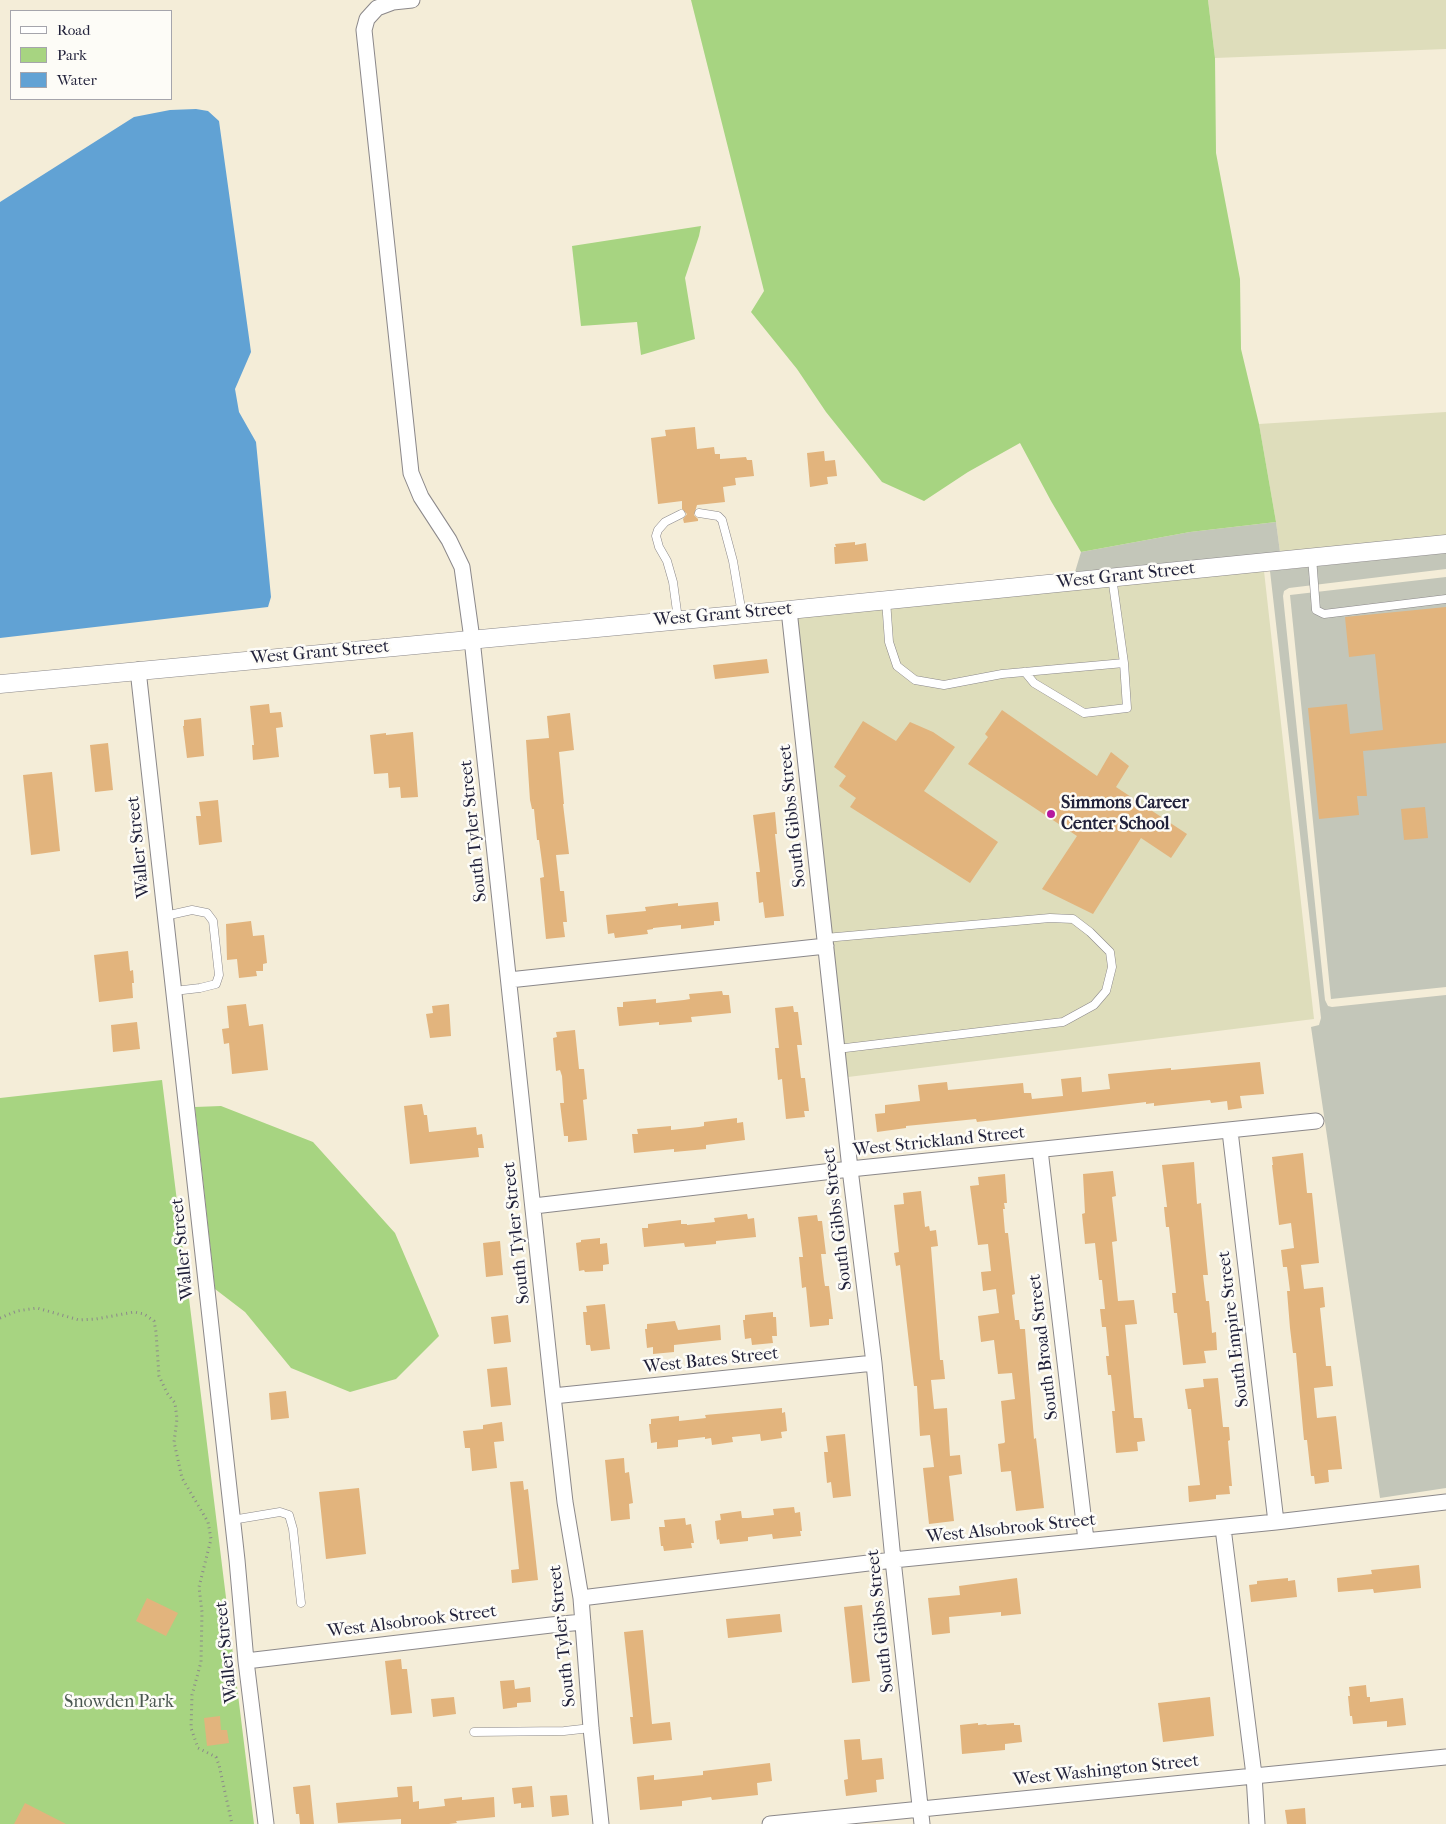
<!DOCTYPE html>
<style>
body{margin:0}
#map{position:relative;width:1446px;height:1824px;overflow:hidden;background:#f4edd8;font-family:"IM FELL French Canon",serif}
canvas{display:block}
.legend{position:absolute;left:10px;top:10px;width:162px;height:90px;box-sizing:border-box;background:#fdfcf7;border:1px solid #a5a5ac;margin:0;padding:6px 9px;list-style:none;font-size:15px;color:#22223b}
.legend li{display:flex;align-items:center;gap:10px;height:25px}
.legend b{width:25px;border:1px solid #a5a5ac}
</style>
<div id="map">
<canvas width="1446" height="1824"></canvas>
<ul class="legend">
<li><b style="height:6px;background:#fff"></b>Road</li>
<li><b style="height:14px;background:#a7d481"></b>Park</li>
<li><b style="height:14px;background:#61a2d4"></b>Water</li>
</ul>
</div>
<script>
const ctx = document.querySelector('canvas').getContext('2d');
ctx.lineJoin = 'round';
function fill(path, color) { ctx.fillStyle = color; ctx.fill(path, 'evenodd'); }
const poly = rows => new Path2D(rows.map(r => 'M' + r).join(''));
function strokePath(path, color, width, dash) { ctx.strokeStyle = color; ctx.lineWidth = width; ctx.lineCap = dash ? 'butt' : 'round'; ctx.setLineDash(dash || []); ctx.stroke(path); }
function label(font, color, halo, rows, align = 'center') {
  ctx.font = font + ' "IM FELL French Canon",serif'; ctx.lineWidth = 5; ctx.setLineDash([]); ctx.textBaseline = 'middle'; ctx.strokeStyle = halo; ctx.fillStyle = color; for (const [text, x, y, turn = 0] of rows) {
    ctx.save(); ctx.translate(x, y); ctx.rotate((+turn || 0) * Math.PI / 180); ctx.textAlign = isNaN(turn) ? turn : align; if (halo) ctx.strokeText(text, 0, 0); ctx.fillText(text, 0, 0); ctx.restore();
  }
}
fill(poly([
 [1208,0,1446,0,1446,49,1215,58],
 [1446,412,1446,535,1280,552,1276,522,1259,424],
 [1263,562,1314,1019,840,1078,789,610]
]), '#deddbb');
fill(poly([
 [1276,522,1280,552,1075,572,1081,552,1190,532],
 [1446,553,1446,569,1289,588,1284,591,1283,596,1325,1000,1328,1006,1332,1007,1446,995,1446,1488,1380,1498,1311,1027,1319,1025,1321,1018,1270,571],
 [1446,577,1446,987,1331,999,1290,595]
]), '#c3c6b9');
fill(poly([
 [691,0,1208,0,1215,58,1216,153,1240,279,1241,349,1259,424,1276,522,1190,532,1081,552,1051,501,1020,443,968,472,924,501,882,482,826,412,797,369,751,312,764,291],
 [701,226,699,236,685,278,695,339,641,355,637,322,581,326,572,246],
 [162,1080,254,1824,0,1824,0,1098],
 [221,1106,313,1142,395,1233,439,1336,396,1379,350,1392,291,1368,245,1312,215,1289,195,1107]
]), '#a7d481');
fill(poly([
 [196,109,208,111,219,121,251,352,235,389,239,412,256,442,271,597,268,607,0,638,0,202,134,117,170,110]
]), '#61a2d4');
fill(poly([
 [695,427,697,449,714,447,715,454,720,454,720,459,746,457,747,460,752,460,754,476,735,478,736,485,723,487,725,502,697,505,694,515,698,519,698,521,684,523,683,519,687,514,682,509,682,501,658,504,651,438,666,436,665,430],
 [824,451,825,461,835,460,837,476,827,477,828,484,810,487,807,453],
 [855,542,855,545,866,543,868,561,835,564,834,547,836,547,835,544],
 [1446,607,1446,743,1363,751,1367,796,1357,796,1359,815,1319,819,1308,708,1347,704,1350,734,1383,730,1375,654,1349,657,1345,617],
 [767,659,769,673,715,679,713,665],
 [269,704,270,713,281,712,283,727,276,728,279,757,253,760,252,745,254,745,250,706],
 [1002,710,1097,776,1111,752,1129,766,1116,787,1187,834,1171,858,1141,838,1093,914,1042,889,1077,836,968,764,988,737,985,734],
 [570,713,574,750,559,752,564,804,563,804,569,854,556,855,560,891,564,891,567,922,563,922,565,937,546,939,540,878,544,877,539,840,537,840,534,809,532,809,530,800,526,740,549,738,547,716],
 [201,718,204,756,187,758,183,726,184,726,184,720],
 [863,721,896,741,910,722,933,732,955,747,924,791,998,842,970,883,850,807,856,798,839,786,846,776,834,767],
 [413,732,418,797,401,798,400,787,389,788,388,773,374,774,370,735,386,733,386,735],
 [108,743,113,790,95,792,90,745],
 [52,772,60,851,31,855,23,775],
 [218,800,222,842,199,845,196,816,201,816,199,802],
 [1425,807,1428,838,1404,840,1401,809],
 [775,812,777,834,775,834,784,916,765,918,763,902,759,903,756,872,760,872,753,815],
 [718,902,720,921,714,921,714,925,681,929,681,925,653,928,653,929,647,930,648,934,615,938,614,933,608,934,606,915,646,911,645,907,678,903,678,906],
 [251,921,253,936,264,935,267,963,263,964,263,971,256,971,257,976,239,978,237,959,227,960,226,924],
 [128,951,130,971,133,970,134,983,132,983,133,998,99,1002,94,955],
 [722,991,723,995,729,995,731,1013,691,1017,692,1022,659,1025,659,1022,619,1026,617,1007,623,1007,623,1002,656,999,656,1003,684,1000,690,999,689,994],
 [246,1004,249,1026,263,1024,268,1070,232,1074,229,1043,224,1044,222,1029,229,1028,227,1006],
 [449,1004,451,1036,430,1038,426,1014,433,1013,432,1006],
 [793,1006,794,1012,798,1012,802,1045,797,1045,801,1078,805,1078,809,1111,804,1111,805,1117,786,1119,782,1079,778,1080,775,1048,779,1048,775,1008],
 [137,1022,140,1049,113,1052,111,1025],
 [575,1030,579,1069,584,1069,587,1099,583,1100,587,1140,568,1142,568,1136,564,1136,560,1103,564,1103,562,1076,560,1070,556,1071,553,1038,557,1037,556,1032],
 [1260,1062,1264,1094,1240,1096,1242,1108,1228,1110,1227,1101,1211,1103,1210,1100,1154,1106,1154,1103,1146,1104,1146,1102,977,1122,976,1119,906,1126,906,1128,877,1132,875,1114,885,1113,885,1105,920,1101,918,1085,947,1082,948,1090,1023,1083,1024,1093,1031,1093,1032,1099,1063,1096,1061,1079,1081,1077,1082,1092,1110,1089,1108,1074,1171,1068,1171,1070],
 [422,1104,424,1115,427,1115,429,1132,476,1127,477,1135,482,1134,484,1148,478,1148,479,1157,410,1164,404,1106],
 [737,1118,737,1123,743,1122,745,1140,706,1145,706,1149,674,1152,674,1149,634,1153,632,1134,638,1134,637,1129,671,1126,671,1130,699,1127,704,1126,704,1122],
 [1303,1153,1307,1193,1312,1193,1319,1263,1301,1265,1304,1289,1323,1287,1325,1307,1320,1308,1326,1366,1331,1366,1333,1386,1314,1388,1317,1418,1336,1416,1342,1469,1328,1470,1329,1482,1315,1484,1314,1476,1311,1476,1307,1440,1304,1440,1296,1353,1293,1353,1290,1328,1287,1291,1290,1291,1287,1267,1283,1267,1281,1250,1294,1248,1291,1223,1279,1225,1272,1165,1273,1165,1272,1157],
 [1194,1162,1197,1204,1201,1203,1204,1235,1208,1275,1203,1275,1206,1301,1209,1301,1212,1333,1216,1332,1217,1350,1204,1351,1206,1363,1183,1365,1177,1313,1174,1313,1172,1293,1176,1293,1169,1227,1166,1227,1164,1207,1167,1207,1162,1165],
 [1113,1171,1116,1196,1112,1197,1117,1241,1112,1242,1118,1301,1134,1300,1137,1324,1125,1325,1134,1418,1142,1418,1145,1441,1137,1442,1138,1451,1116,1453,1112,1411,1115,1411,1111,1375,1108,1375,1106,1356,1109,1356,1106,1327,1102,1327,1100,1309,1105,1309,1102,1280,1099,1280,1095,1243,1085,1244,1082,1214,1085,1213,1083,1174],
 [1005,1174,1007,1203,1004,1203,1005,1209,1003,1209,1005,1233,1008,1233,1012,1269,1015,1294,1012,1295,1015,1320,1019,1320,1020,1329,1025,1329,1034,1439,1036,1438,1044,1508,1016,1511,1011,1471,1001,1472,998,1444,1004,1443,1005,1442,1001,1401,1015,1399,1012,1373,998,1374,994,1340,981,1342,978,1316,999,1313,996,1289,983,1291,981,1272,991,1271,988,1244,978,1245,970,1186,979,1185,978,1177],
 [921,1191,925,1227,929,1226,930,1231,936,1230,938,1246,931,1247,940,1360,943,1360,945,1379,931,1380,934,1409,947,1408,950,1456,960,1455,962,1474,949,1476,954,1521,929,1524,923,1468,934,1467,930,1435,920,1436,917,1386,914,1386,900,1265,896,1266,894,1253,899,1252,894,1205,904,1204,903,1193],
 [747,1214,748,1219,754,1218,756,1237,716,1241,716,1244,685,1247,684,1243,644,1247,642,1228,648,1228,648,1224,681,1220,681,1224,687,1224,687,1225,715,1222,714,1218],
 [817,1215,818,1221,822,1221,826,1254,821,1254,824,1280,825,1286,829,1286,833,1319,829,1319,829,1325,810,1327,806,1287,802,1288,799,1257,803,1257,798,1217],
 [600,1238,600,1244,607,1243,609,1264,603,1265,603,1271,585,1272,584,1270,579,1271,576,1243,581,1242,581,1240],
 [500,1241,503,1275,486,1277,483,1243],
 [605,1304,610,1349,591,1351,590,1345,586,1345,583,1312,587,1312,586,1306],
 [773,1312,773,1317,776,1317,777,1336,772,1336,773,1343,752,1345,751,1338,745,1339,743,1320,745,1320,745,1315],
 [508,1315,511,1342,494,1344,491,1317],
 [675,1321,678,1330,720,1325,721,1340,674,1345,674,1352,653,1354,653,1347,647,1348,645,1329,647,1329,647,1324],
 [507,1367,511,1405,491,1407,487,1369],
 [1218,1378,1223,1427,1229,1427,1230,1440,1228,1441,1232,1486,1229,1486,1230,1494,1216,1495,1216,1499,1189,1502,1188,1486,1200,1485,1191,1409,1188,1409,1185,1389,1204,1387,1203,1379],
 [286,1391,289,1418,271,1420,269,1393],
 [782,1408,782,1413,785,1412,787,1431,781,1432,782,1438,761,1441,760,1434,732,1437,733,1442,712,1445,711,1438,705,1439,705,1437,678,1440,678,1447,657,1449,657,1442,651,1443,649,1424,651,1424,651,1419,679,1416,679,1421,706,1418,705,1415],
 [502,1422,504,1441,494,1442,497,1468,472,1471,470,1448,465,1448,463,1431,483,1429,483,1425],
 [845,1434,851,1496,833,1498,831,1482,827,1483,824,1452,828,1452,826,1436],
 [624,1458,625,1473,629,1472,633,1503,629,1504,630,1519,611,1521,605,1460],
 [523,1481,524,1490,528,1489,538,1580,512,1583,511,1570,519,1569,510,1482],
 [359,1488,366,1554,326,1559,319,1492],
 [794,1507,795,1513,800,1512,802,1531,800,1531,801,1536,773,1539,772,1534,748,1537,748,1541,720,1544,719,1539,717,1540,715,1521,721,1520,720,1514,741,1511,742,1518,748,1518,774,1515,773,1509],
 [685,1518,686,1525,691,1524,694,1543,691,1543,692,1548,664,1551,663,1546,661,1546,659,1527,665,1527,664,1520],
 [1419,1565,1421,1588,1374,1593,1373,1589,1338,1592,1337,1578,1372,1574,1371,1570],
 [1017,1578,1021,1614,1001,1616,1001,1612,949,1617,950,1633,932,1635,928,1598,960,1595,959,1586],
 [1288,1578,1288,1581,1295,1580,1297,1597,1251,1602,1249,1585,1257,1584,1257,1581],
 [147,1598,178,1613,166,1636,136,1621],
 [862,1605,870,1681,852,1683,844,1607],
 [780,1614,782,1632,728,1638,726,1619],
 [643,1630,652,1724,670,1722,672,1740,633,1744,630,1717,633,1717,624,1632],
 [401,1659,402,1669,407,1669,412,1713,391,1715,385,1661],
 [514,1680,515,1689,530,1687,531,1702,517,1703,517,1707,503,1709,500,1681],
 [1366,1685,1367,1697,1370,1697,1370,1702,1403,1698,1406,1725,1387,1727,1387,1721,1353,1724,1352,1716,1350,1716,1348,1696,1350,1696,1349,1687],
 [454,1697,456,1714,433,1717,431,1699],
 [1210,1697,1214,1736,1163,1742,1158,1703],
 [220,1716,221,1730,227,1730,229,1743,207,1746,204,1718],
 [978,1723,978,1725,986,1724,987,1725,1014,1723,1014,1725,1020,1725,1022,1742,1005,1744,1005,1750,962,1754,960,1725],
 [860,1739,862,1760,882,1758,884,1779,876,1780,877,1792,846,1796,844,1780,848,1779,844,1740],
 [770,1763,772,1781,757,1783,758,1795,712,1800,711,1797,682,1801,682,1806,640,1810,637,1777,654,1775,654,1780,703,1775,703,1771],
 [310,1785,314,1824,300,1824,299,1814,296,1814,293,1787],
 [412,1786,413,1802,419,1801,419,1809,445,1806,444,1799,462,1797,462,1800,494,1797,495,1817,456,1821,457,1823,449,1824,401,1824,401,1819,338,1823,336,1803,398,1797,397,1787],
 [532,1786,534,1807,521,1808,521,1803,514,1804,512,1788],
 [567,1795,569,1815,552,1817,550,1796],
 [25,1803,66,1824,14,1824],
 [1305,1808,1306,1824,1287,1824,1285,1810]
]), '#e2b47d');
const service = poly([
 [699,513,718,516,722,520,733,561,742,614],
 [1312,557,1316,610,1324,614,1446,599],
 [886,600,889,642,897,666,915,680,944,685,1002,674,1124,663,1112,577],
 [678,619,673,582,667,561,659,547,656,536,658,530,665,522,681,514],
 [1025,672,1034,683,1084,713,1127,708,1124,663],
 [165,916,192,910,207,913,213,921,219,975,216,984,200,988,174,991],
 [825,938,1050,918,1073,919,1090,932,1110,952,1112,967,1106,991,1094,1005,1063,1022,837,1049],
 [232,1520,280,1512,289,1515,293,1529,301,1603],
 [474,1732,564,1731,591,1728]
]);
const minor = poly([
 [412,0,393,2,377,8,367,19,364,30,411,473,421,497,449,540,462,567,472,639,553,1396,565,1502,581,1598,591,1728,601,1824],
 [789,610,850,1169,874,1363,893,1560,922,1824],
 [138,670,237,1560,246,1661,266,1824],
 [509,980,826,946],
 [1230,1131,1276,1522],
 [1040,1150,1086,1540],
 [534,1206,850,1169,1316,1121],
 [553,1396,874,1363],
 [1223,1528,1254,1775,1257,1824],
 [581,1598,893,1560,1276,1522,1446,1502],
 [246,1661,551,1625,583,1622],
 [770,1824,1446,1757]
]);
const tertiary = poly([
 [0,684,789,610,1446,544]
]);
strokePath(service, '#8b888a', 9);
strokePath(minor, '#8b888a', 17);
strokePath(tertiary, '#8b888a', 19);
strokePath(poly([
 [0,1318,17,1311,37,1308,79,1320,96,1319,134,1312,144,1314,154,1321,156,1332,159,1376,167,1393,175,1403,177,1419,174,1442,182,1478,208,1522,211,1539,199,1587,202,1612,201,1662,192,1695,191,1728,198,1748,216,1757,219,1765,232,1824]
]), '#8b888a', 3, [1, 4]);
strokePath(service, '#fff', 8);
strokePath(minor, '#fff', 15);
strokePath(tertiary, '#fff', 18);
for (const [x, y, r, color] of [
 [1051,814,5,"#b5179e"]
]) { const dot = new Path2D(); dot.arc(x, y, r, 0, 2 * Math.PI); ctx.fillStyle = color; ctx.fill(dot); strokePath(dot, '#fdfcf7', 2); }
label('18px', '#22223b', '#fdfcf7', [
 ["West Grant Street",1126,576,-6],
 ["West Grant Street",723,615,-5],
 ["West Grant Street",320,653,-5],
 ["South Gibbs Street",793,816,-96],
 ["South Tyler Street",474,831,-96],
 ["Waller Street",139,847,-96],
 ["West Strickland Street",939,1142,-6],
 ["South Gibbs Street",838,1219,-97],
 ["South Tyler Street",517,1233,-96],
 ["Waller Street",183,1249,-96],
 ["South Empire Street",1234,1329,-97],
 ["South Broad Street",1044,1347,-97],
 ["West Bates Street",711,1361,-6],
 ["West Alsobrook Street",1011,1529,-6],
 ["South Gibbs Street",881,1621,-96],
 ["West Alsobrook Street",412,1622,-7],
 ["South Tyler Street",563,1636,-96],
 ["Waller Street",227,1652,-96],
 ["West Washington Street",1106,1771,-6]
]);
label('bold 18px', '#22223b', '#fdfcf7', [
 ["Simmons Career",1061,804],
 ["Center School",1061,825]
], 'left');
label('18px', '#4a5750', '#fdfcf7', [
 ["Snowden Park",119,1703]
]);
</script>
